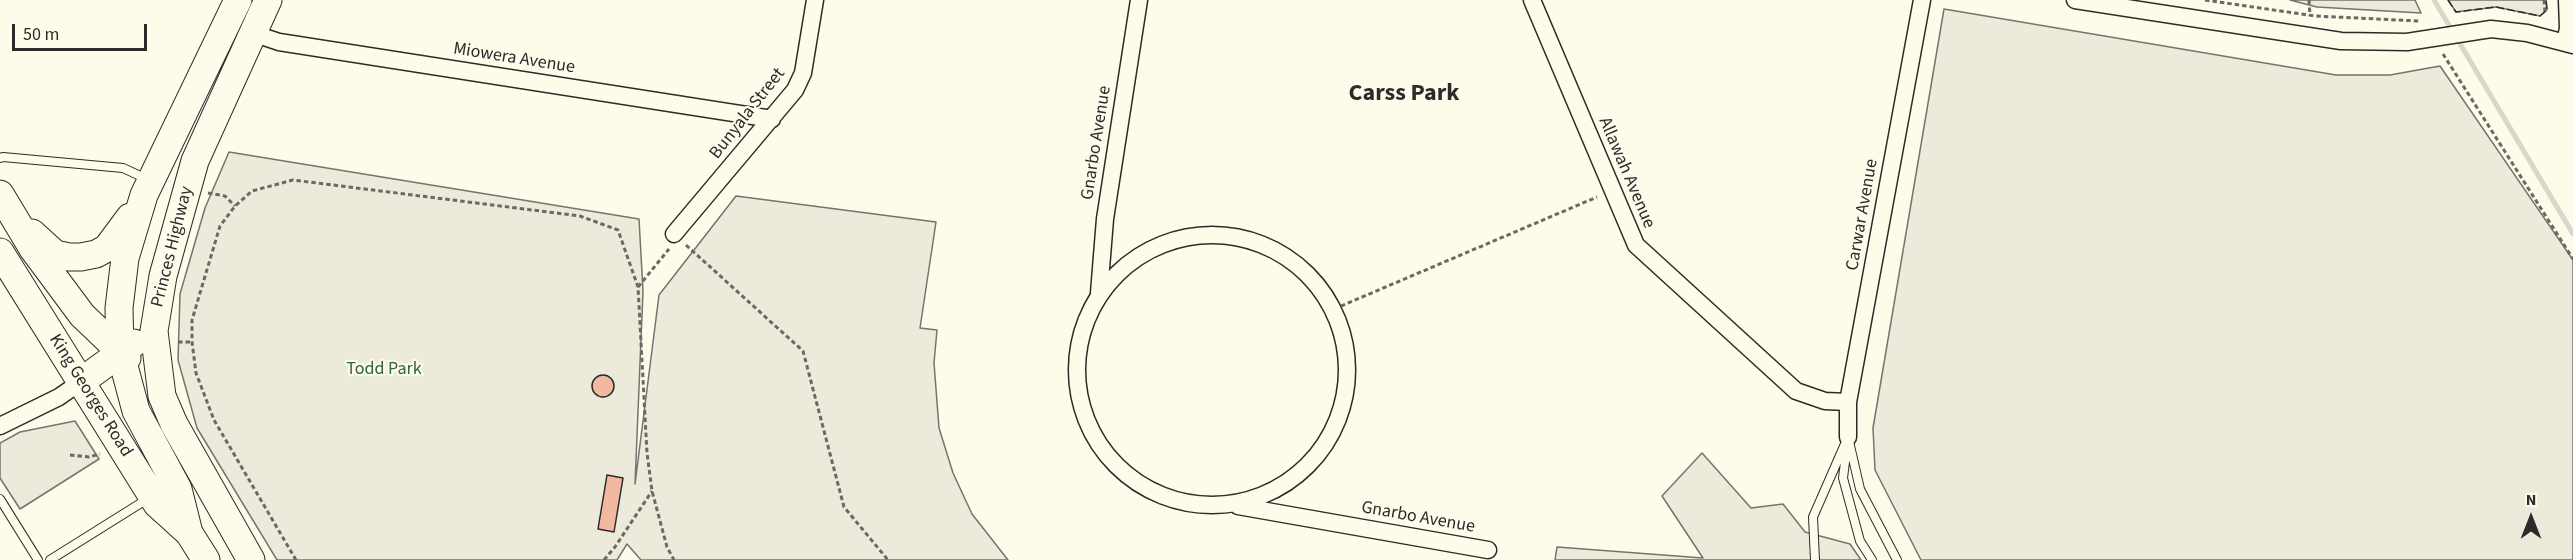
<!DOCTYPE html>
<style>
body{margin:0}
#map{position:relative;width:2573px;height:560px;overflow:hidden;background:#fdfbea;font-family:"Source Sans 3",sans-serif}
canvas{display:block}
.north{position:absolute;left:2501px;top:488px;width:60px;height:60px;-webkit-text-stroke:4px #fdfbea;paint-order:stroke;rotate:0deg;font-size:16px;font-weight:700;line-height:24px;text-align:center;color:#2b2b2b}
.north::after{content:'';display:block;margin:auto;width:21px;height:27px;background:#2b2b2b;clip-path:polygon(50% 0,100% 100%,50% 72%,0 100%)}
.scale{position:absolute;left:12px;top:24px;width:135px;height:27px;box-sizing:border-box;border:3px solid #2b2b2b;border-top:0;padding-left:8px;font-size:18px;line-height:21px;white-space:nowrap;color:#2b2b2b;-webkit-text-stroke:4px #fdfbea;paint-order:stroke}
</style>
<div id="map">
<canvas width="2573" height="560"></canvas>
<div class="north">N</div>
<div class="scale">50 m</div>
</div>
<script>
const ctx = document.querySelector('canvas').getContext('2d');
ctx.lineJoin = 'round';
function fill(path, color) { ctx.fillStyle = color; ctx.fill(path, 'evenodd'); }
const poly = rows => new Path2D(rows.map(r => 'M' + r).join(''));
function strokePath(path, color, width, dash) { ctx.strokeStyle = color; ctx.lineWidth = width; ctx.lineCap = dash ? 'butt' : 'round'; ctx.setLineDash(dash || []); ctx.stroke(path); }
function label(font, color, halo, rows, align = 'center') {
  ctx.font = font + ' "Source Sans 3",sans-serif'; ctx.lineWidth = 4.5; ctx.setLineDash([]); ctx.textBaseline = 'middle'; ctx.strokeStyle = halo; ctx.fillStyle = color; for (const [text, x, y, turn = 0] of rows) {
    ctx.save(); ctx.translate(x, y); ctx.rotate((+turn || 0) * Math.PI / 180); ctx.textAlign = isNaN(turn) ? turn : align; if (halo) ctx.strokeText(text, 0, 0); ctx.fillText(text, 0, 0); ctx.restore();
  }
}
const green = poly([
 [2290,0,2415,0,2421,13,2317,7,2290,0],
 [2448,0,2546,0,2547,10,2540,16,2496,7,2456,12,2448,0],
 [1944,9,2336,75,2390,75,2440,66,2573,260,2573,560,1921,560,1875,470,1873,428,1944,9],
 [229,152,639,219,643,291,635,484,659,295,736,196,936,222,920,328,937,330,934,363,939,428,953,473,972,514,1008,560,641,560,627,544,617,560,277,560,197,428,178,360,180,294,205,208,229,152],
 [1702,453,1751,508,1783,504,1805,532,1850,544,1861,560,1555,560,1557,547,1703,558,1662,496,1702,453]
]);
fill(green, '#ecebdb');
strokePath(green, '#74746e', 1.5);
const parking = poly([
 [75,421,99,459,20,509,0,478,0,443,20,432,75,421]
]);
fill(parking, '#eceadb');
strokePath(parking, '#74746e', 1.5);
strokePath(poly([
 [2434,0,2573,234]
]), '#d8d7c9', 5);
const building = poly([
 '592 386a11 11 0 1 1 22 0a11 11 0 1 1-22 0Z',
 [607,475,623,478,614,532,598,529,607,475]
]);
fill(building, '#f2b8a0');
strokePath(building, '#2b2b2b', 1.5);
const service = poly([
 [0,158,3,157,123,168,149,180],
 [1848,437,1860,489,1897,560],
 [1847,446,1843,478,1860,541,1872,560],
 [0,499,38,560],
 [50,560,149,498],
 [1815,560,1813,517,1848,437]
]);
const minor = poly([
 [1532,0,1636,245,1796,391,1825,401,1848,402],
 [2075,0,2341,41,2407,42,2491,29,2527,33,2573,45],
 [252,33,279,42,772,119],
 [2565,43,2568,28,2567,0],
 [674,234,795,90,803,73,815,0],
 '1077 370a135 135 0 1 1 270 0a135 135 0 1 1-270 0Z',
 [1099,293,1105,219,1139,0],
 [0,426,59,397,82,381],
 [1848,437,1848,402,1922,0],
 [1238,506,1488,550]
]);
const trunk = poly([
 [0,194,33,249,82,315,127,358],
 [32,233,55,254,69,257,81,257,96,254,107,248,130,217],
 [0,252,157,504,189,533],
 [82,381,134,343],
 [206,560,189,533,178,489,136,411,120,351,119,308,125,258,144,195,238,0],
 [251,560,174,424,162,396,154,331,163,276,195,161,268,0]
]);
strokePath(service, '#2b2b2b', 10);
strokePath(minor, '#2b2b2b', 19);
strokePath(trunk, '#2b2b2b', 29);
strokePath(poly([
 [2205,0,2315,16,2419,21],
 [2309,0,2310,16],
 [2544,0,2545,13],
 [2443,54,2573,259],
 [208,193,225,196,235,206],
 [686,245,803,351,844,507,888,560],
 [638,287,669,249],
 [1334,309,1597,197],
 [178,342,192,342],
 [70,455,89,457,100,454],
 [296,560,214,420,196,373,192,342,192,320,220,226,235,206,252,191,293,180,580,216,618,230,638,287,647,453,652,491,667,547,674,560],
 [604,560,615,547,652,491]
]), '#6a6964', 3, [4.5, 3]);
strokePath(service, '#fdfbea', 8);
strokePath(minor, '#fdfbea', 16);
strokePath(trunk, '#fdfbea', 27);
strokePath(poly([
 [2448,0,2456,12,2496,7,2540,16,2547,10,2546,0]
]), '#2b2b2b', 1.5, [8, 3]);
label('18px', '#2b2b2b', '#fdfbea', [
 ["Miowera Avenue",514,59,9],
 ["Bunyala Street",748,114,-52],
 ["Gnarbo Avenue",1097,143,-81],
 ["Allawah Avenue",1626,173,67],
 ["Carwar Avenue",1863,215,-80],
 ["Princes Highway",173,247,-76],
 ["King Georges Road",90,396,58],
 ["Gnarbo Avenue",1418,518,10]
]);
label('18px', '#34623c', '#fdfbea', [
 ["Todd Park",384,370]
]);
label('bold 24px', '#2b2b2b', '#fdfbea', [
 ["Carss Park",1404,95]
]);
</script>
